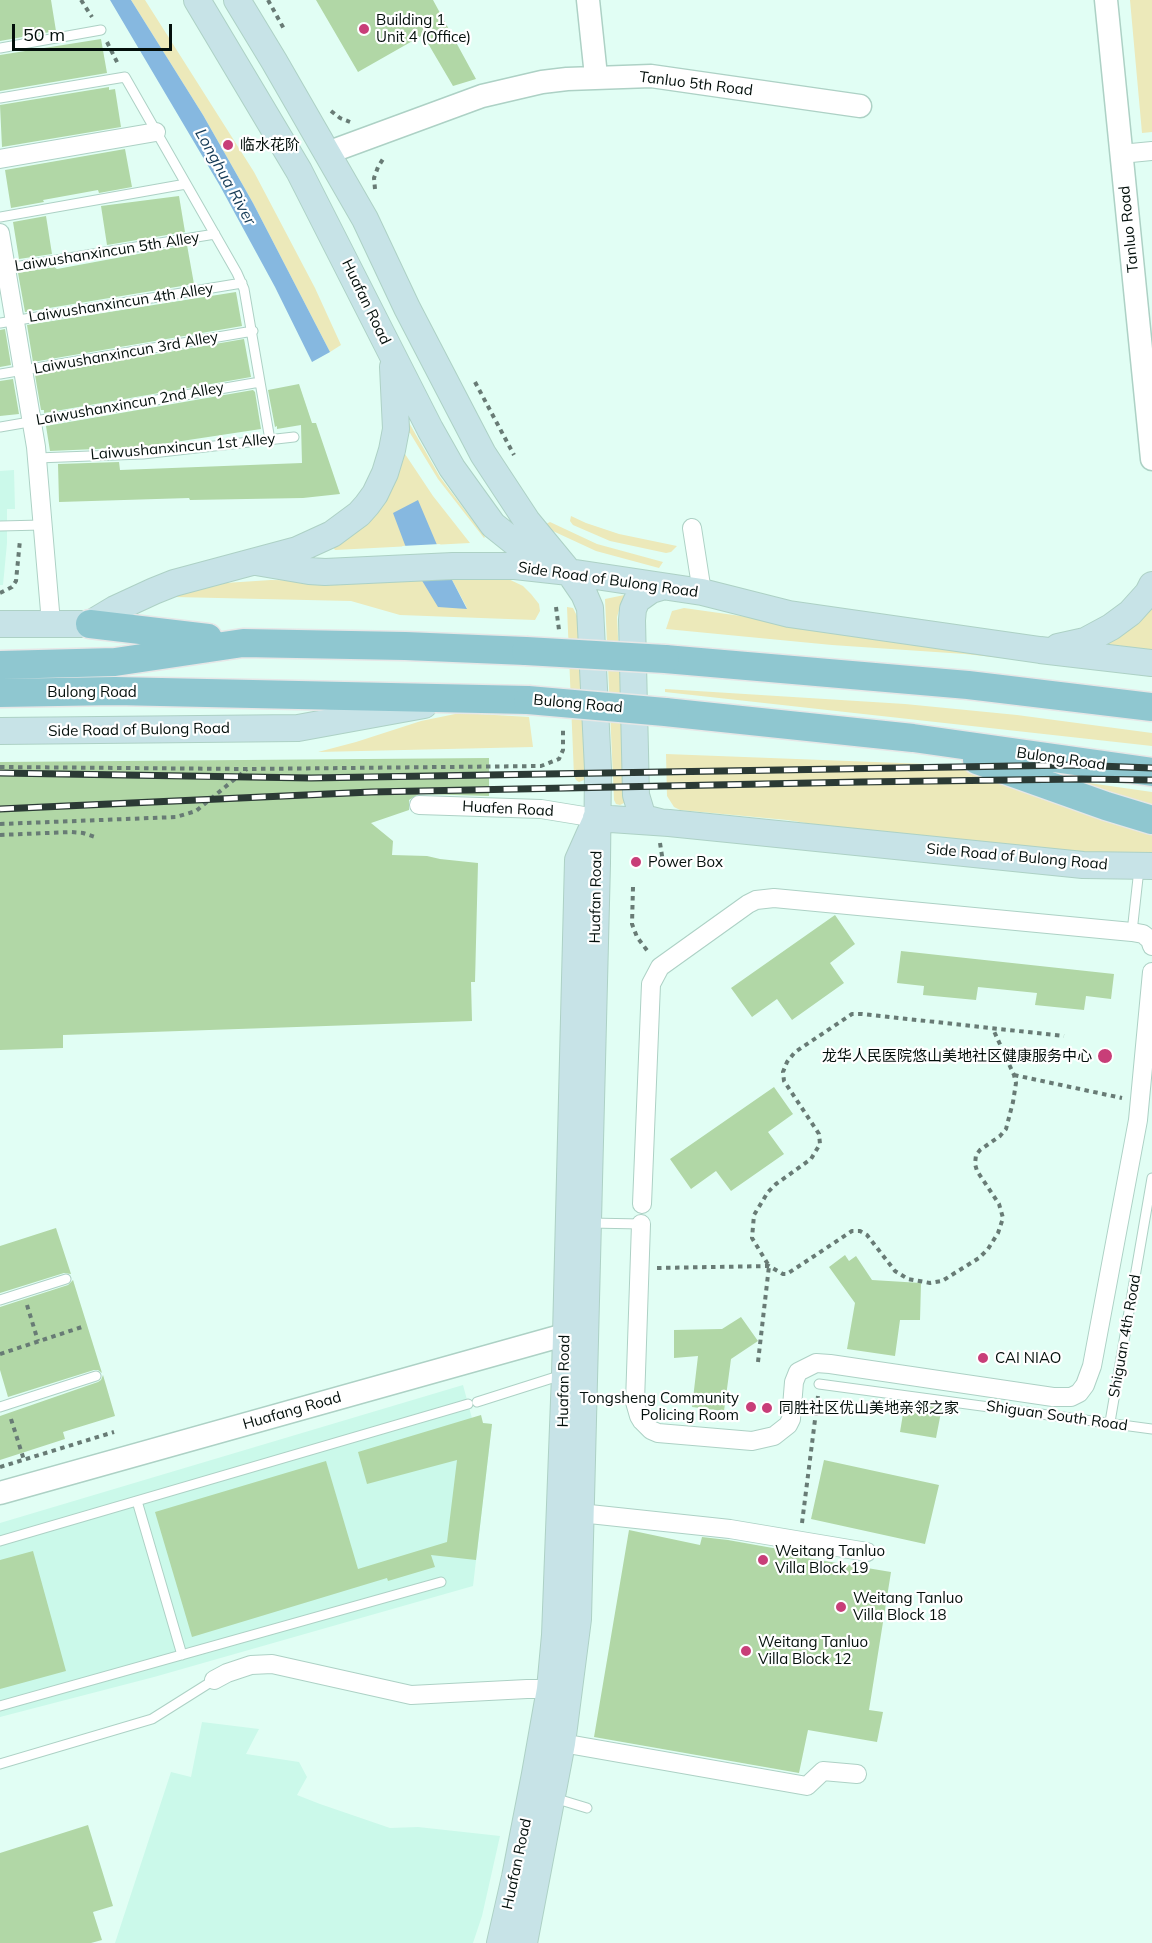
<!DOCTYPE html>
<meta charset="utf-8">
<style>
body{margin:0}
#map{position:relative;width:1152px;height:1943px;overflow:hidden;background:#e1fef4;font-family:Mulish,sans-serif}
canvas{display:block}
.scale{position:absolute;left:12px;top:24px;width:160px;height:27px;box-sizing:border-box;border:3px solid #030f0b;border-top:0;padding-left:8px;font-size:18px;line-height:21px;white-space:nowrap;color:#030f0b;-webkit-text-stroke:4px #fff;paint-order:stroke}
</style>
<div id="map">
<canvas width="1152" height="1943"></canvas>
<div class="scale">50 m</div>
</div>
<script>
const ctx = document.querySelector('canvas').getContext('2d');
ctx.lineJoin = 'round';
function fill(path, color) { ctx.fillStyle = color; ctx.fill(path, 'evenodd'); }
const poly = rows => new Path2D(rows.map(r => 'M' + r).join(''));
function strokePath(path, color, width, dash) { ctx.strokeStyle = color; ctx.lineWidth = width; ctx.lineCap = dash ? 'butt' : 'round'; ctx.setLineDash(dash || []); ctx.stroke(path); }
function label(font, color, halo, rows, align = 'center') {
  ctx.font = font + ' Mulish,"Noto Sans SC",sans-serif'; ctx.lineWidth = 4.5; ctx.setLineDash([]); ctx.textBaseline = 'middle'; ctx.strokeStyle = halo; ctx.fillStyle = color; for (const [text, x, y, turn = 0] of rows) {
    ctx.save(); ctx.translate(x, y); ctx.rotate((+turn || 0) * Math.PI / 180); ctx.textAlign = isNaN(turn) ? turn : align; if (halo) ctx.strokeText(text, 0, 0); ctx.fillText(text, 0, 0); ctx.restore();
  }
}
fill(poly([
 [14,470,15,509,7,509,7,543,3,585,0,585,0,471],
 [463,1385,473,1422,492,1424,473,1586,154,1677,0,1717,0,1523],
 [202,1722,259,1729,246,1754,299,1762,307,1777,297,1795,320,1804,390,1828,418,1827,500,1836,482,1916,473,1943,115,1943,171,1772,191,1777]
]), '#cbf9ea');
fill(poly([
 [131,0,145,0,254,172,315,288,341,345,330,352,253,203,203,115],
 [1130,0,1152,0,1152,132,1142,133],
 [408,421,440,477,485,537,484,538,438,479,410,433,406,433],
 [403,451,433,496,470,543,335,550,331,544],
 [571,516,586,523,619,534,677,546,671,552,666,553,610,541,573,525,570,521],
 [550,522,597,544,663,562,659,568,596,551,542,526],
 [502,576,523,586,531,594,539,604,540,611,535,620,400,615,351,601,174,597,174,590,210,584,271,580,377,582,421,579,467,608,451,578],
 [634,593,620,607,617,617,626,799,624,803,620,805,616,804,614,800,605,599],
 [1152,596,1152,650,1099,643],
 [567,607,573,608,578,618,585,775,584,780,579,782,576,780,574,776],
 [684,608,1152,674,1152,677,1094,668,965,654,832,645,666,629,672,611],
 [665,689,905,704,1017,715,1152,733,1152,746,665,692],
 [460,713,529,717,533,747,318,752,356,742,421,721],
 [666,754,927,764,987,774,1152,829,1152,859,862,832,787,820,680,810,674,807,667,796],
 [1047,777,1152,792,1152,811]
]), '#ece9ba');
fill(poly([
 [110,0,131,0,203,115,253,203,330,352,312,362,275,287,220,186],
 [418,500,451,578,467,609,438,607,421,579,405,545,393,513]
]), '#86b8e0');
fill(poly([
 [440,544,454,578,418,579,402,546]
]), '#e1fef4');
fill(poly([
 [0,0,51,0,56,31,0,41],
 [316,0,433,0,476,79,453,86,423,35,358,72],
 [101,39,107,73,0,91,0,55],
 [109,87,109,90,115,89,121,127,2,147,0,105],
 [125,149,132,187,99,193,98,190,43,200,44,202,11,208,5,170],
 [179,196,185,232,107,245,101,206],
 [46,216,52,254,19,259,13,222],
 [187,245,194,284,25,312,18,273,54,267,57,269],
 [236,292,242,326,33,362,27,325],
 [5,329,11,365,0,367,0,330],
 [244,339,251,377,44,413,44,410,41,410,35,375],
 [13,379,19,414,0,416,0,381],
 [299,384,312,423,316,423,340,494,303,498,190,500,189,498,59,502,58,464,119,462,120,470,302,463,301,425,277,429,277,426,275,427,268,390],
 [253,390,255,392,261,429,142,447,50,451,46,426],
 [489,758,489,796,419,794,409,800,409,810,371,823,393,841,392,855,427,856,440,859,478,863,475,982,471,982,472,1021,63,1035,63,1048,0,1050,0,762],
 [835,915,855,944,830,963,844,983,792,1020,777,999,752,1017,731,988],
 [901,951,1114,974,1111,999,1086,996,1084,1010,1035,1005,1037,993,978,987,976,1000,923,995,924,986,897,983],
 [774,1087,793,1114,768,1132,784,1154,731,1191,716,1171,691,1189,670,1159],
 [56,1228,71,1274,64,1273,0,1293,0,1246],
 [845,1255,849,1261,856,1256,872,1280,921,1283,920,1320,900,1320,895,1356,847,1349,855,1303,829,1267],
 [73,1280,102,1373,98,1370,94,1370,8,1397,0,1370,0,1307,68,1285],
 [741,1317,758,1341,731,1359,724,1411,692,1407,698,1356,674,1358,674,1330,722,1329],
 [103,1375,115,1416,63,1432,65,1439,0,1460,0,1416,98,1382,101,1380],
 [905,1402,942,1407,936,1438,900,1432],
 [481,1415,483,1423,492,1424,476,1560,431,1555,435,1567,388,1581,387,1578,192,1637,155,1512,326,1461,358,1569,447,1542,457,1460,367,1484,358,1452],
 [824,1460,939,1485,925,1544,811,1519],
 [629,1530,700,1545,702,1537,728,1540,784,1550,783,1554,891,1572,869,1710,883,1712,877,1742,808,1730,799,1773,594,1737],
 [33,1551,66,1671,0,1689,0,1560],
 [88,1825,113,1906,93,1912,102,1940,91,1943,0,1943,0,1853]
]), '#b1d7a6');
const service = poly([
 [0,48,101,30],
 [0,98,125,77,237,273,244,289,270,440],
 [0,217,186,184],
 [2,269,215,234],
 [0,323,242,283],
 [0,374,253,331],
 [0,427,260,382],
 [37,458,143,454,294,437],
 [0,526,42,525],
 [1132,932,1139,869],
 [590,1223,641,1224],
 [0,1300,66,1279],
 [819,1384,1152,1429],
 [477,1402,562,1375],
 [0,1407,96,1376],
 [1110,1422,1152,1178],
 [137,1501,182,1655],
 [0,1541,468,1404],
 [0,1706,441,1582],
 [0,1764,152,1719,214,1680],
 [554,1798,587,1808]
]);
const minor = poly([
 [1121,154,1152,151],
 [0,159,156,132],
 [0,233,36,447,51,623],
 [692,528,702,592],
 [419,805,541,809,596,818],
 [642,1204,651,984,660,967,748,904,756,900,774,898,1132,932,1143,934,1150,940,1152,946],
 [641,1224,635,1402,639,1416,642,1421,651,1430,658,1433,752,1441,774,1436,788,1425,791,1419,794,1382,798,1372,816,1363,830,1364,1053,1397,1071,1397,1079,1393,1085,1385,1092,1366,1138,1120,1152,972],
 [580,1513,730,1529,867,1552],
 [214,1680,227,1673,251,1665,272,1664,411,1695,527,1689,550,1689],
 [562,1743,807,1786,823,1771,857,1774]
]);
const tertiary = poly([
 [588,0,596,76],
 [1106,0,1152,459],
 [327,153,482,96,542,82,567,79,651,76,860,106],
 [0,1493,582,1330]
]);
const secondary = poly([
 [197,0,299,171,430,429,452,468,493,525,518,545,555,565],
 [237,0,274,61,365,219,407,308,483,454,527,521,569,572,584,594,590,608,598,769,597,863,578,1619,562,1743,524,1943],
 [256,562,309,571,325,572,453,566,515,566,569,572,702,592,789,614,1040,650,1152,663],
 [0,624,90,624,115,609,154,591,174,583,297,550,332,534,359,514,367,505,375,494,385,473,392,450,396,429,393,367],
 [1058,647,1085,641,1111,627,1130,613,1148,593,1152,585],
 [0,731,298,728,424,705],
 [596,818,669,823,1083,865,1152,866],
 [660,822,648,819,642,815,636,795,632,620,633,609,637,600,651,590,661,587],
 [500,1943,515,1877,535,1774,550,1689,555,1635,565,1374,578,860,594,824]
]);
const primary = poly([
 [90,624,208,638],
 [665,659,968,685,1152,707],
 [0,665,115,662,243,643,405,646,526,651],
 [0,693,115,691,528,700],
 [665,712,913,738,1152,772],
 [977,760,1106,806,1152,820]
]);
strokePath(service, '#add1c5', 11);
strokePath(minor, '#add1c5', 20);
strokePath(tertiary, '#add1c5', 25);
strokePath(secondary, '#add1c5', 28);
strokePath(primary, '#e6e7e7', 31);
strokePath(poly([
 [81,0,92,17],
 [268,0,284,29],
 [107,42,118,64],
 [331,111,340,118,350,122],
 [375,189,374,178,378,167,383,159],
 [475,382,514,455],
 [0,593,12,587,16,581,20,540],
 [556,607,559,630],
 [0,767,248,769,541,766,559,759,563,750,563,727],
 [0,824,176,817,196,811,247,769],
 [0,835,71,832,83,833,95,837],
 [660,843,663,862],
 [633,887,632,924,637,937,649,953],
 [1014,1075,1122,1098],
 [657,1268,769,1266,783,1274,787,1274,852,1231,860,1231,867,1235,895,1271,908,1279,930,1283,942,1281,979,1258,988,1249,998,1233,1003,1218,999,1204,977,1171,975,1164,976,1155,980,1150,1000,1136,1006,1129,1013,1102,1016,1083,1014,1075,993,1029],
 [27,1305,38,1341],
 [0,1354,85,1326],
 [758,1362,769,1266,752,1238,754,1215,768,1192,776,1184,811,1159,820,1144,819,1134,784,1081,783,1072,787,1062,795,1052,852,1014,862,1014,1064,1036],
 [11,1419,24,1460],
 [0,1467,114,1432],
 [802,1523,818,1396]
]), '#687b75', 4, [4.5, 4.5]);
strokePath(service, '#fff', 9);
strokePath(minor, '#fff', 18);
strokePath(tertiary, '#fff', 22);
strokePath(secondary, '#c7e3e7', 26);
strokePath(primary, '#8fc7d0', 28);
const rail = poly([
 [0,773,311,778,1072,765,1152,768],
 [0,809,371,792,860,782,1080,779,1152,780]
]);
strokePath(rail, '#2b3a35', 7);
strokePath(rail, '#fff', 4.5, [14]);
const primaryBridge = poly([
 [526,651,665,659],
 [528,700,665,712]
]);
strokePath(primaryBridge, '#e6e7e7', 31, []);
strokePath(primaryBridge, '#8fc7d0', 28);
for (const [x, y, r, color] of [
 [364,29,6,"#c83e78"],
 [228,145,6,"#c83e78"],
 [636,862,6,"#c83e78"],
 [1105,1056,8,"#c83e78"],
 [983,1358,6,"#c83e78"],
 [751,1407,6,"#c83e78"],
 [767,1408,6,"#c83e78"],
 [763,1560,6,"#c83e78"],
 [841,1607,6,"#c83e78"],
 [746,1651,6,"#c83e78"]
]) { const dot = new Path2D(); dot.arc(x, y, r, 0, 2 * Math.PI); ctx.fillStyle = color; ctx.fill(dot); strokePath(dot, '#fff', 2); }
label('15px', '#030f0b', '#fff', [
 ["Building 1",376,20],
 ["Unit 4 (Office)",376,37],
 ["临水花阶",240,145],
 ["Power Box",648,862],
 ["龙华人民医院悠山美地社区健康服务中心",1092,1056,"right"],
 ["CAI NIAO",995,1358],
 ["Tongsheng Community",739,1398,"right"],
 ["Policing Room",739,1415,"right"],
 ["同胜社区优山美地亲邻之家",779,1408],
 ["Weitang Tanluo",775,1551],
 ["Villa Block 19",775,1568],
 ["Weitang Tanluo",853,1598],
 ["Villa Block 18",853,1615],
 ["Weitang Tanluo",758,1642],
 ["Villa Block 12",758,1659]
], 'left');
label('15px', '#030f0b', '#fff', [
 ["Tanluo 5th Road",696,84,7],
 ["Tanluo Road",1129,229,-96],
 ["Laiwushanxincun 5th Alley",107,252,-9],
 ["Huafan Road",366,302,64],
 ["Laiwushanxincun 4th Alley",121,303,-9],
 ["Laiwushanxincun 3rd Alley",126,353,-10],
 ["Laiwushanxincun 2nd Alley",130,404,-10],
 ["Laiwushanxincun 1st Alley",183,447,-5],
 ["Side Road of Bulong Road",608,580,8],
 ["Bulong Road",92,692],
 ["Bulong Road",578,704,5],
 ["Side Road of Bulong Road",139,730,-1],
 ["Bulong Road",1061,759,8],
 ["Huafen Road",508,809,3],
 ["Side Road of Bulong Road",1017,857,5],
 ["Huafan Road",596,897,-89],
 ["Shiguan 4th Road",1125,1336,-80],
 ["Huafan Road",564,1381,-89],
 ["Huafang Road",292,1411,-16],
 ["Shiguan South Road",1057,1416,8],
 ["Huafan Road",517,1864,-78]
]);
label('italic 16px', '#143a56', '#fff', [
 ["Longhua River",225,177,61]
]);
</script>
